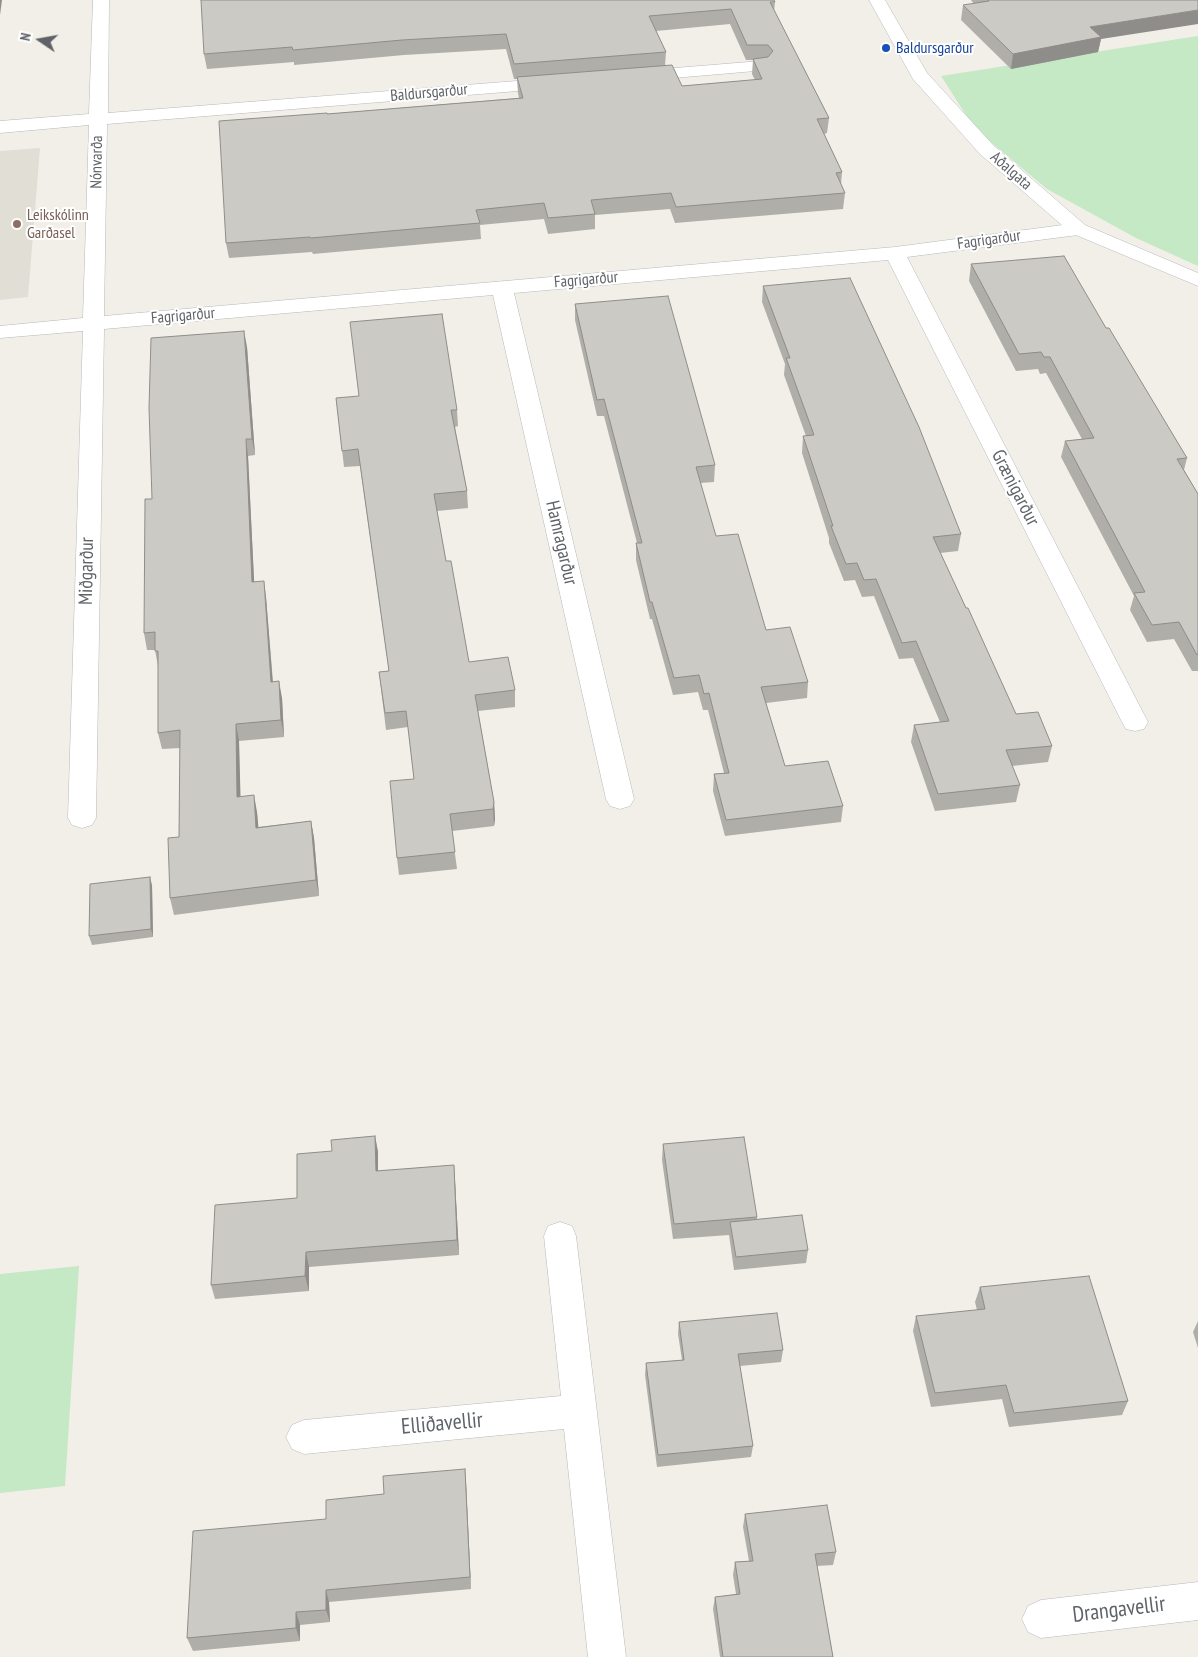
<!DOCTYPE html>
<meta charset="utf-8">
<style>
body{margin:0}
#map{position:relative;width:1198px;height:1657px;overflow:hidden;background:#f1efe8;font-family:"PT Sans Narrow",sans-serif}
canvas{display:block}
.north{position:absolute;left:15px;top:15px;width:50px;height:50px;-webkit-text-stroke:4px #fff;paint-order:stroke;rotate:282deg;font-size:14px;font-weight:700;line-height:20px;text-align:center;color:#5f6368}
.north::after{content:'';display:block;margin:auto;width:18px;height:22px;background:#5f6368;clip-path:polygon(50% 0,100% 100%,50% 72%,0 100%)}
</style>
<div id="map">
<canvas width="1198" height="1657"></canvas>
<div class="north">N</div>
</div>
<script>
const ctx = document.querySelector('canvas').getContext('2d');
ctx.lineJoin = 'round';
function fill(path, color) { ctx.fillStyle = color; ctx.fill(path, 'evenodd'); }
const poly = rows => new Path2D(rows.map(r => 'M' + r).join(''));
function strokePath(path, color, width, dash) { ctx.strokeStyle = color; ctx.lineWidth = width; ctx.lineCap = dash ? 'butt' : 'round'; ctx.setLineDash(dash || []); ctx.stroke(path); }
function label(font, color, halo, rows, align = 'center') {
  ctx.font = font + ' "PT Sans Narrow",sans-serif'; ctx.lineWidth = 4; ctx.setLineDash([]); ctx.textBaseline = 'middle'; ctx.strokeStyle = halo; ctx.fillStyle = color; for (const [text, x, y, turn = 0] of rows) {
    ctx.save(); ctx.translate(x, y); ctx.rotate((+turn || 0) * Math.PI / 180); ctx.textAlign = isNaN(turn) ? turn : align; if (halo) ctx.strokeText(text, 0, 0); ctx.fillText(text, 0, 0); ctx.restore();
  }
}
fill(poly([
 [40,148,28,297,0,300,0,151]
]), '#e1ded6');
fill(poly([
 [1198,36,1198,266,1136,238,1047,189,975,129,941,76],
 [79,1266,65,1486,0,1493,0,1274]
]), '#c5e8c5');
const street = poly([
 [93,0,109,0,108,113,555,78,561,79,564,83,561,87,555,88,107,124,104,316,895,247,1078,223,1085,225,1088,229,1085,233,1078,235,907,257,1148,722,1144,729,1135,731,1126,729,1122,722,888,260,514,293,634,799,630,806,620,809,610,806,606,799,493,295,104,329,96,818,92,825,82,828,72,825,68,818,83,331,0,338,0,326,83,318,89,125,0,133,0,121,89,114,93,0],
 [761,61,767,62,770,66,767,70,638,81,632,80,629,76,632,72,638,71,761,61],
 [560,1222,572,1226,576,1236,626,1657,588,1657,564,1429,304,1454,292,1449,286,1437,292,1425,304,1420,561,1396,544,1236,548,1226,560,1222],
 [1198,1582,1198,1620,1041,1638,1028,1632,1022,1619,1028,1606,1041,1600,1198,1582]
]);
const secondary = poly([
 [869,0,885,0,927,73,994,146,1085,225,1198,273,1198,286,1071,233,980,154,913,79,869,0]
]);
strokePath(street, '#b5b8bc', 1);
strokePath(secondary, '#b6babf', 1);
fill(street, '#fff');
fill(secondary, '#fff');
fill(poly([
 [971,0,1198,0,1101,39,1098,52,1011,69,961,20,963,5,974,4],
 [775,2,774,11,829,118,827,133,824,134,842,172,841,185,845,193,843,209,675,223,670,209,595,215,595,229,548,234,544,219,480,225,481,239,313,254,312,252,229,258,226,243,327,114,519,98,518,93,517,79,514,79,506,49,404,55,294,65,294,62,207,69,204,54],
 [730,24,746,60,753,60,752,74,755,80,682,86,665,66,666,52,656,31],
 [971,264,1106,328,1187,458,1184,470,1198,494,1198,671,1192,671,1174,639,1147,642,1130,610,1134,596,1061,457,1065,441,1082,439,1046,373,1040,374,1038,369,1016,371,969,281],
 [763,286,961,534,958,551,940,553,1016,714,1052,746,1048,762,1012,766,1020,785,1016,802,935,811,911,742,914,725,940,722,913,658,899,659,874,596,862,597,855,580,844,581,829,543,829,538,802,453,803,436,806,436,784,375,785,364,762,302],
 [575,304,715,465,714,482,700,483,716,536,766,630,808,682,807,698,766,703,785,766,843,806,841,822,725,836,713,791,714,774,724,773,708,710,703,710,698,692,673,695,652,619,650,619,636,560,636,543,637,543,604,416,597,416,575,320],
 [247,347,255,455,248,456,254,582,266,597,273,682,282,698,284,737,239,741,240,797,257,812,258,827,311,821,314,838,319,896,174,915,170,898,179,837,180,748,162,749,158,733,158,666,155,650,147,650,144,633,152,499],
 [336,398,457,410,458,426,455,427,467,491,468,508,437,511,446,561,469,662,515,690,515,707,478,711,494,802,495,819,494,826,452,831,457,869,399,875,397,858,414,779,408,727,386,730,379,672,389,671,360,466,344,467],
 [152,885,153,937,92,945,89,936],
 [375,1136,378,1152,378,1171,454,1165,455,1181,459,1255,309,1267,309,1291,215,1299,211,1285,297,1198,332,1151],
 [663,1144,757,1217,757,1219,808,1250,806,1263,734,1270,729,1235,673,1239,662,1160],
 [980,1287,1128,1401,1122,1415,1009,1427,1002,1399,931,1407,913,1331,916,1316,977,1310,975,1302],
 [1198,1321,1198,1348,1193,1332],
 [679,1322,783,1350,781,1362,740,1366,753,1446,751,1457,657,1467,645,1375,646,1363,682,1360,678,1334],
 [465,1469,466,1483,471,1589,329,1602,330,1622,300,1625,300,1641,193,1651,187,1638,326,1519,384,1494],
 [745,1514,836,1552,833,1565,817,1566,833,1657,720,1657,713,1609,715,1597,736,1594,733,1575,735,1562,749,1561,743,1527]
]), '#afaea9');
fill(poly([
 [0,0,2,0,0,15],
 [1198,10,1198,24,1101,39,1098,52,1011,69,1013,54,1090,27],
 [244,331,247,347,255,455,252,439],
 [246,439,248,456,255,599,252,582],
 [264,581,266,597,274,699,271,682],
 [279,681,282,698,284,737,281,720],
 [236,724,239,741,241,814,237,797],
 [254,795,257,812,260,844,256,828],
 [494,802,495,819,494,826,493,809],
 [311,821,314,838,319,896,316,880],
 [150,877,152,885,153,937,151,929],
 [375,1136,378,1152,378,1187,376,1171],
 [454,1165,455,1181,459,1255,457,1240],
 [306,1252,309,1267,309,1291,305,1276],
 [465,1469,466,1483,471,1589,470,1577],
 [326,1590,329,1602,330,1622,326,1610],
 [296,1612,300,1625,300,1641,296,1628]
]), '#8f8d8a');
const building = poly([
 [201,0,774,0,775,2,770,2,829,118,817,119,842,172,836,173,845,193,676,207,671,193,591,200,595,214,548,218,544,203,476,210,480,223,311,238,310,237,226,243,219,121,327,113,327,114,523,98,517,77,672,65,682,86,762,79,753,59,768,57,773,51,768,45,747,45,731,9,649,16,666,52,514,64,506,34,402,40,293,50,292,47,204,54,201,0],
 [988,0,1198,0,1198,10,1090,27,1101,37,1013,54,963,5,989,1,988,0],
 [1064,256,1106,328,1109,328,1187,458,1177,459,1198,494,1198,654,1197,655,1179,622,1152,625,1134,593,1145,592,1065,441,1094,438,1050,357,1044,357,1041,352,1019,354,971,264,1064,256],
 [850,278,919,427,961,534,933,537,966,608,968,608,1016,714,1038,712,1052,746,1006,750,1020,785,938,794,914,725,949,721,916,641,902,643,876,579,864,580,857,563,846,564,831,526,833,526,803,436,814,435,786,358,790,358,763,286,850,278],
 [668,296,715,465,696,467,716,536,738,534,766,630,790,627,808,682,761,687,785,766,828,761,843,806,726,820,714,774,729,773,709,693,704,694,699,675,674,678,652,602,650,602,636,543,642,543,604,399,597,400,575,304,668,296],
 [442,314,457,410,451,410,467,491,434,494,446,561,451,561,469,662,508,657,515,690,475,695,494,802,493,809,450,814,455,852,397,858,390,781,414,779,406,711,385,713,379,672,389,671,358,449,342,451,336,398,359,396,350,322,442,314],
 [244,331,252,439,246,439,252,582,264,581,271,682,279,681,281,720,236,724,237,797,254,795,256,828,311,821,316,880,170,898,168,838,179,837,180,730,158,733,158,651,155,651,155,632,144,633,145,499,152,499,149,408,151,338,244,331],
 [150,877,151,929,89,936,90,884,150,877],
 [375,1136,376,1171,454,1165,457,1240,306,1252,305,1276,211,1285,215,1205,297,1198,297,1154,332,1151,331,1140,375,1136],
 [744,1137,757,1217,674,1224,663,1144,744,1137],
 [802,1215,808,1250,736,1257,730,1222,802,1215],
 [1089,1276,1128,1401,1014,1413,1006,1385,935,1393,916,1316,985,1309,980,1287,1089,1276],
 [777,1313,783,1350,738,1354,753,1446,658,1455,646,1363,684,1360,679,1322,777,1313],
 [465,1469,470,1577,326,1590,326,1610,296,1612,296,1628,187,1638,193,1531,326,1519,326,1500,384,1494,383,1476,465,1469],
 [827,1505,836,1552,815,1554,833,1657,723,1657,715,1597,740,1594,735,1562,753,1561,745,1514,827,1505]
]);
fill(building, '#cccac5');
strokePath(building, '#8f8d8a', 1);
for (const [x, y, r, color] of [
 [886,48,5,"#1a4fb4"],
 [17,224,5,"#8d6e63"]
]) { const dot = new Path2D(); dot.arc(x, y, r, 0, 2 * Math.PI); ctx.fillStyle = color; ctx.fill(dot); strokePath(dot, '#fff', 2); }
label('16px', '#164399', '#fff', [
 ["Baldursgarður",896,48]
], 'left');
label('16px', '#5f6368', '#fff', [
 ["Baldursgarður",429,93,-5],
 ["Nónvarða",97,162,-89],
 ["Aðalgata",1011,171,41],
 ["Fagrigarður",989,240,-8],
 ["Fagrigarður",586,280,-5],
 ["Fagrigarður",183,316,-5]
]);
label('16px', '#785e54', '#fff', [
 ["Leikskólinn",27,215],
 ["Garðasel",27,233]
], 'left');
label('19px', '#5f6368', '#fff', [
 ["Grænigarður",1015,488,63],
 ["Hamragarður",561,543,77],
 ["Miðgarður",87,571,-89]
]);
label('22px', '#5f6368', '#fff', [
 ["Elliðavellir",442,1424,-5],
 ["Drangavellir",1119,1610,-7]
]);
</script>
